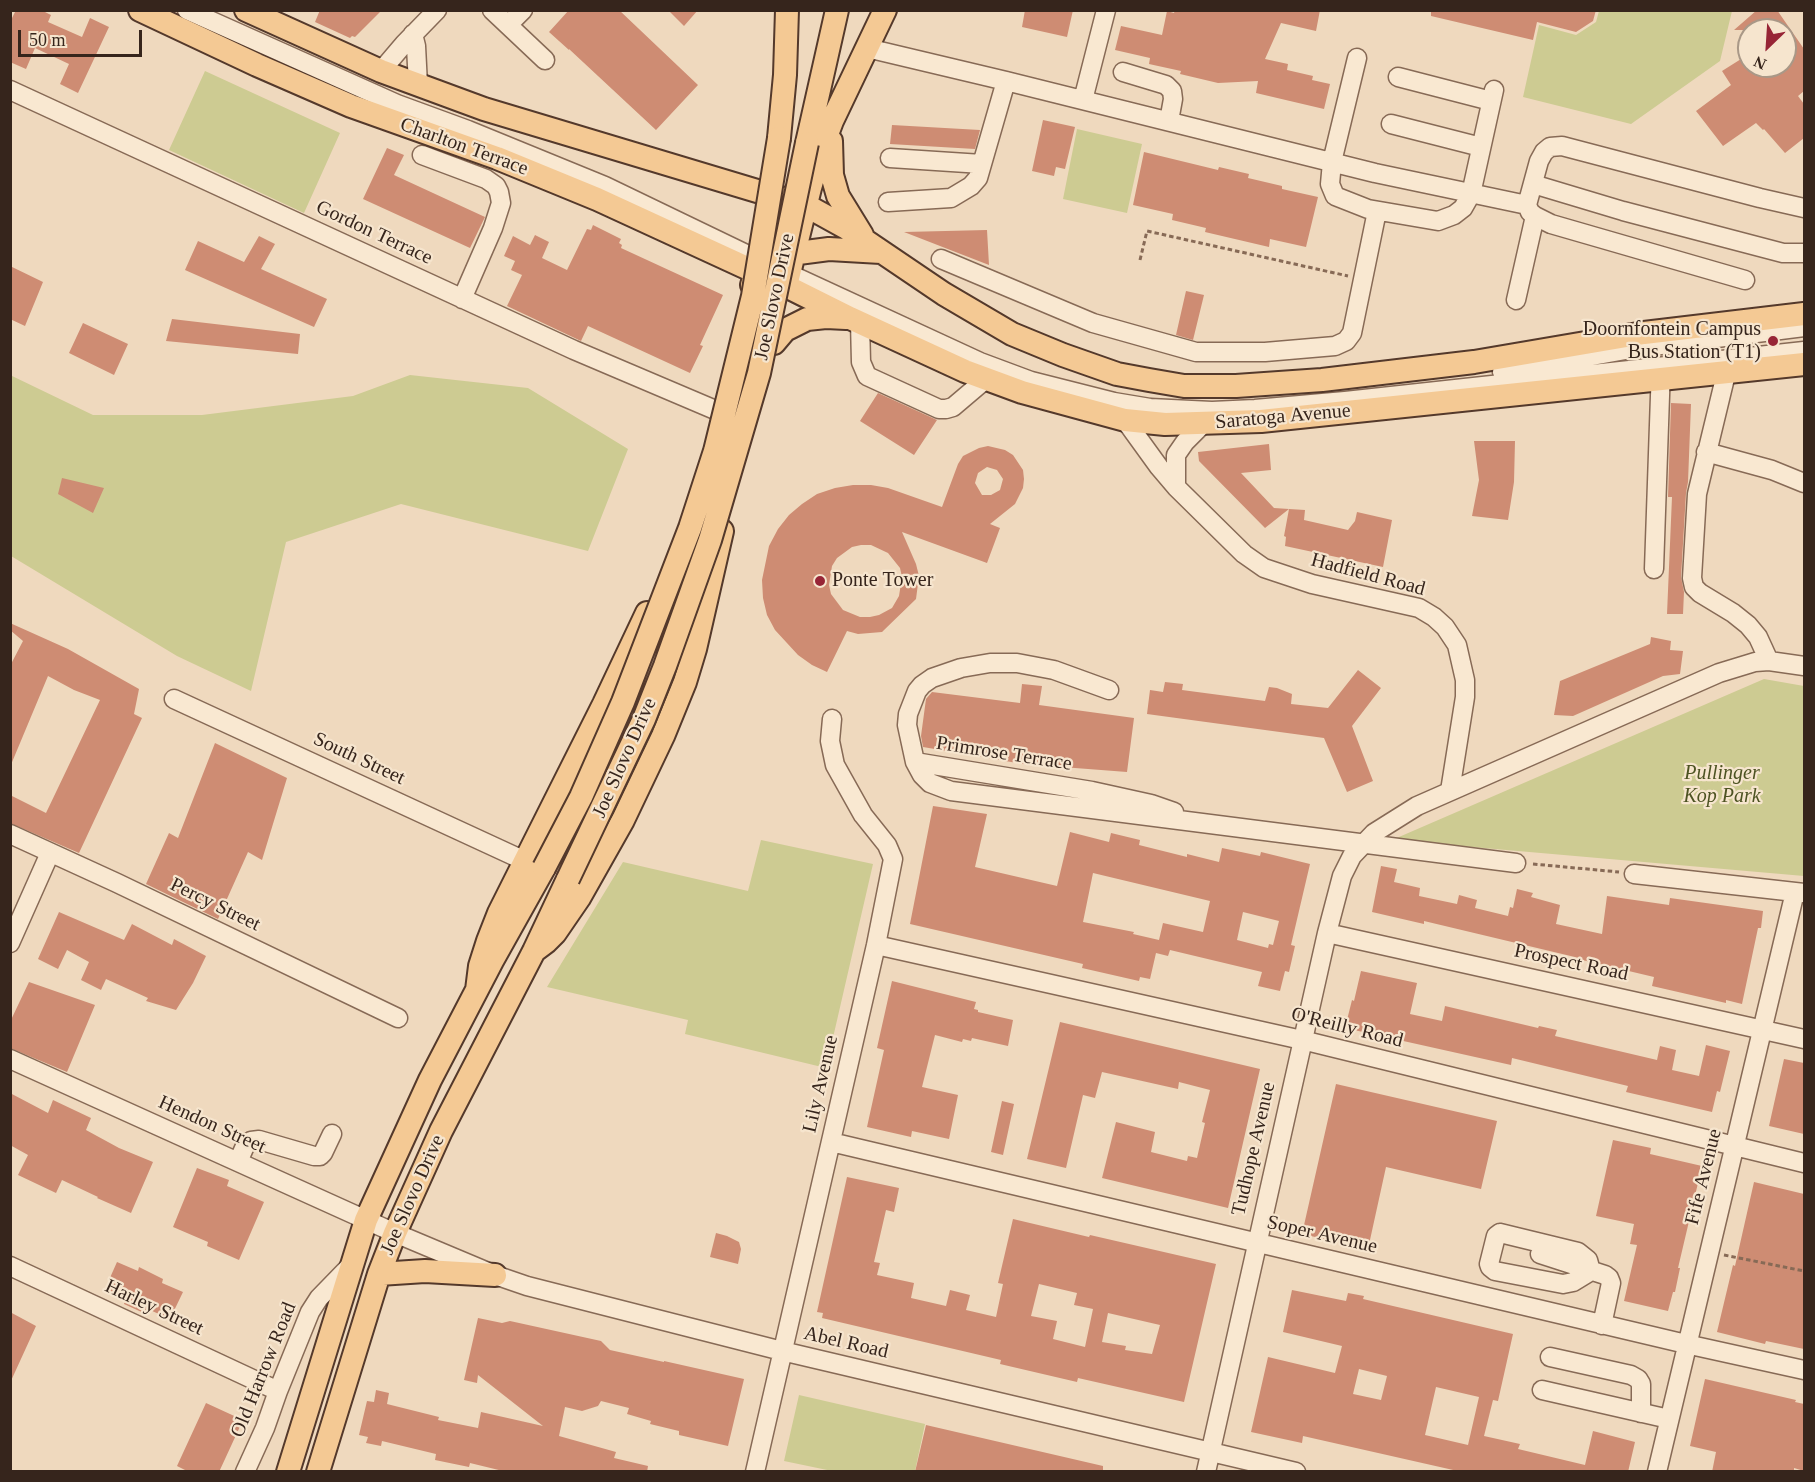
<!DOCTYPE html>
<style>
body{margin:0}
#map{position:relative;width:1815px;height:1482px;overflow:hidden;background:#efd9be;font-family:"Times New Roman",serif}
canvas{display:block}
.frame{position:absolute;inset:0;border:12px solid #36251c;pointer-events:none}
.north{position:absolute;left:1737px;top:18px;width:60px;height:60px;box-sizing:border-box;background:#f6e5ce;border:2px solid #a99887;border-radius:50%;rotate:205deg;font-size:16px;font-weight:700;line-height:24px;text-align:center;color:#36251c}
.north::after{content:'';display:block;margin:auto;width:21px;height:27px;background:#972536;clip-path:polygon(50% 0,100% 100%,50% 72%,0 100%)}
.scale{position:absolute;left:18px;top:30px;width:124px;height:27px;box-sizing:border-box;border:3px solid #36251c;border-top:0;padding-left:8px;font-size:18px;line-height:21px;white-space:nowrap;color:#36251c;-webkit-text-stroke:4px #f6e5ce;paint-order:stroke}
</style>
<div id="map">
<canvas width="1815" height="1482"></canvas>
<div class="frame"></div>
<div class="north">N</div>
<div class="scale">50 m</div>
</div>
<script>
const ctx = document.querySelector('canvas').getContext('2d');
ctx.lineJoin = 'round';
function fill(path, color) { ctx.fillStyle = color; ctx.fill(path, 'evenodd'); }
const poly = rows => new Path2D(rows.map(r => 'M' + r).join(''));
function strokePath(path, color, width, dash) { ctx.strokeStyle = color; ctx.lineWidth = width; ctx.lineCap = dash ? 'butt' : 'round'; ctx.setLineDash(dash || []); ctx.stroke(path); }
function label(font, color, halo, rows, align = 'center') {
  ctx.font = font + ' "Times New Roman",serif'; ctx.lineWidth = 4.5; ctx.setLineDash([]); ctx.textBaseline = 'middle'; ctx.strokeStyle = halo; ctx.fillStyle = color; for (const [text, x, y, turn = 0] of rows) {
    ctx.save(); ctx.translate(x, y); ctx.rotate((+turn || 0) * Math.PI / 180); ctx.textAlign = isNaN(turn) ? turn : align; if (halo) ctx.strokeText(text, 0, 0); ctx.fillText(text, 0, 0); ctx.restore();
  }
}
fill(poly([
 [1599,11,1599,10,1732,11,1720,61,1631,124,1523,97,1539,25,1576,35,1596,22],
 [205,71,340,133,304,213,169,150],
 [1077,129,1142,144,1127,213,1063,199],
 [10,375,93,415,202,415,353,396,410,375,528,388,628,449,588,551,401,504,286,542,251,691,177,656,11,556],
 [1764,679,1804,686,1804,876,1392,840],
 [761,840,873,864,826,1068,685,1034,688,1020,547,987,623,862,748,891],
 [799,1395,925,1424,915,1471,832,1471,784,1461]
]), '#cdcb92');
fill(poly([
 [16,10,41,10,51,15,48,22,82,37,90,18,109,27,78,93,60,84,69,64,35,48,26,69,10,62,10,22],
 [320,10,382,10,355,37,352,36,350,38,315,22],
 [569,10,619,10,698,85,656,130,569,49,569,50,549,32],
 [668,10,698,10,684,26],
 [1025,10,1073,10,1067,37,1022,27],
 [1175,10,1320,10,1316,31,1281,23,1265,59,1288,64,1287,70,1313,76,1312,80,1330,84,1324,109,1256,93,1258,81,1218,83,1180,74,1181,71,1149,64,1150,58,1115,50,1121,26,1162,35,1167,11,1174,13],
 [1431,10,1596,10,1593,21,1576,32,1537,22,1533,40,1431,16],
 [1757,10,1777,10,1804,49,1804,91,1798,96,1804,104,1804,138,1785,153,1764,129,1763,130,1756,123,1723,146,1696,111,1731,85,1722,71,1749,54,1749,66,1785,66,1785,30,1734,30],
 [1043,120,1075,127,1065,169,1056,167,1054,176,1032,171],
 [892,125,980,130,975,149,890,144],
 [387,148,404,155,394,175,485,217,470,248,363,199],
 [1144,152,1218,170,1219,167,1249,174,1248,178,1282,186,1282,189,1318,197,1306,247,1270,239,1269,247,1205,232,1206,228,1172,220,1173,214,1133,205],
 [593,225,621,239,619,243,622,245,621,248,723,295,700,345,703,346,690,373,588,326,581,341,507,306,522,275,511,270,515,261,504,256,513,236,530,245,535,235,549,242,542,258,567,270,587,229,591,230],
 [987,230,989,265,904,232],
 [259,236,275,244,261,269,327,299,314,327,185,270,198,241,244,262],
 [10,266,43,282,25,326,10,319],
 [1186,291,1204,295,1193,340,1176,335],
 [172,319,300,334,298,354,166,341],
 [83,323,128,344,114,375,69,353],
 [878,393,937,420,914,455,860,421],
 [1671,403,1691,404,1688,482,1686,493,1681,577,1684,592,1683,614,1667,614,1672,497,1668,497],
 [1474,441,1515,441,1514,482,1508,520,1472,516,1479,480],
 [1269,444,1271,470,1241,473,1274,508,1289,509,1265,528,1199,461,1198,452],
 [988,446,1005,450,1013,455,1023,470,1024,479,1023,488,1015,504,990,524,1000,528,987,563,902,532,916,564,919,576,916,599,882,632,858,634,847,631,827,672,812,665,798,655,775,630,767,615,763,598,762,580,769,546,778,529,789,515,802,504,817,494,835,488,853,485,871,485,888,488,942,507,958,464,963,456,979,448],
 [987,467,997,470,1003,479,1000,490,991,495,982,495,975,483,978,473],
 [861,545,871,545,888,553,900,568,902,577,899,596,892,608,879,615,870,617,860,617,843,610,831,594,829,585,832,566,837,558,852,547],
 [62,478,104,488,93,513,58,494],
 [1289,509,1305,510,1304,520,1348,530,1355,521,1357,512,1392,520,1383,567,1285,546,1286,537,1284,536],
 [10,623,68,649,139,689,134,714,142,718,79,853,10,823,10,795,46,813,100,700,74,690,48,676,10,767,10,666,23,641,10,630],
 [1651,637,1671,641,1670,650,1683,651,1680,674,1663,676,1573,716,1554,715,1560,681,1650,644],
 [1358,670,1381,688,1352,726,1373,781,1347,792,1324,738,1147,714,1150,690,1163,692,1165,682,1183,684,1182,690,1265,701,1269,687,1277,688,1292,694,1291,704,1328,708],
 [1022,684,1042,686,1039,705,1134,718,1127,772,1023,764,923,747,921,736,926,699,932,692,1020,703],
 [215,743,287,778,262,860,248,852,218,919,146,884,169,833,178,838],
 [933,806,987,814,975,867,1057,886,1070,832,1109,842,1111,833,1140,840,1139,845,1187,857,1187,854,1219,862,1222,848,1260,856,1261,852,1310,864,1291,945,1295,946,1289,972,1285,971,1280,991,1258,986,1262,972,1170,950,1168,956,1156,953,1150,979,1140,977,1139,981,1082,968,1083,964,910,924],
 [1093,873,1210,901,1203,932,1163,923,1159,940,1133,934,1134,932,1083,922],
 [1243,912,1279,921,1273,945,1269,944,1268,948,1237,940],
 [1381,866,1397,869,1394,882,1420,888,1419,896,1457,904,1459,895,1477,900,1475,908,1508,916,1510,907,1513,908,1517,889,1533,893,1531,897,1560,905,1556,924,1602,934,1607,896,1669,905,1670,898,1763,911,1761,928,1758,928,1742,1004,1726,1000,1726,1003,1652,986,1654,977,1578,959,1579,958,1424,921,1424,924,1372,912],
 [59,912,124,940,132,924,172,945,174,939,206,956,193,983,176,1010,146,1001,148,998,106,979,101,990,81,980,89,962,67,950,58,969,38,959],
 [1361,971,1417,983,1410,1014,1442,1021,1445,1006,1538,1028,1539,1026,1557,1030,1555,1036,1657,1060,1660,1046,1676,1050,1672,1070,1699,1076,1706,1045,1730,1051,1720,1092,1717,1091,1712,1112,1626,1092,1628,1086,1512,1058,1511,1065,1345,1028,1352,1000,1354,1001],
 [892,981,976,1002,974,1009,978,1010,978,1012,1013,1020,1008,1046,972,1038,971,1041,963,1039,962,1042,935,1035,922,1087,958,1095,949,1139,912,1131,911,1137,867,1127,884,1050,877,1048],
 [29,982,95,1005,67,1072,10,1048,10,1022],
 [1060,1022,1260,1069,1228,1208,1102,1178,1116,1122,1155,1132,1151,1152,1187,1161,1188,1156,1197,1158,1205,1123,1202,1122,1210,1090,1179,1082,1178,1089,1102,1072,1095,1098,1083,1095,1066,1168,1027,1159],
 [1784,1059,1804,1063,1804,1134,1769,1126],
 [1336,1084,1497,1121,1481,1189,1386,1167,1368,1249,1302,1234],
 [10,1093,48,1113,53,1100,91,1118,86,1130,119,1148,153,1162,131,1213,97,1198,98,1197,62,1180,56,1193,18,1175,28,1155,10,1145],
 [1002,1101,1014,1104,1003,1155,991,1152],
 [1613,1140,1651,1148,1650,1154,1702,1166,1678,1268,1680,1268,1675,1292,1673,1292,1668,1311,1624,1301,1637,1245,1630,1244,1634,1224,1596,1216],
 [197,1168,229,1180,227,1186,264,1202,239,1260,207,1246,208,1242,173,1227],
 [847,1177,899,1188,894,1212,886,1210,874,1262,880,1263,877,1275,914,1283,911,1298,946,1306,950,1290,970,1295,966,1310,996,1317,1003,1284,998,1283,1013,1219,1089,1237,1090,1235,1216,1264,1184,1402,1078,1378,1077,1382,1000,1364,1001,1360,822,1318,823,1313,817,1312],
 [1039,1284,1077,1293,1074,1305,1093,1309,1085,1347,1053,1339,1057,1321,1031,1316],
 [1108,1313,1160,1325,1152,1354,1125,1350,1126,1346,1102,1342],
 [1754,1182,1804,1194,1804,1349,1766,1341,1765,1344,1717,1332,1733,1265,1735,1266],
 [716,1233,727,1236,739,1242,741,1249,738,1264,710,1257],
 [117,1262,138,1271,139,1267,163,1279,162,1283,183,1292,170,1319,150,1310,148,1315,124,1304,125,1299,105,1289],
 [1292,1290,1346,1301,1348,1293,1364,1296,1363,1299,1513,1334,1498,1401,1493,1400,1484,1436,1520,1444,1518,1449,1585,1465,1593,1431,1635,1442,1628,1472,1462,1472,1303,1436,1302,1443,1251,1432,1268,1357,1335,1373,1342,1346,1283,1332],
 [1359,1369,1387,1376,1381,1400,1353,1394],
 [1436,1387,1479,1397,1468,1445,1425,1435],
 [10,1312,36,1326,10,1383],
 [478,1318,502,1323,510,1321,601,1341,610,1350,664,1362,664,1361,744,1379,728,1446,679,1435,679,1431,650,1424,651,1421,627,1414,629,1408,601,1401,598,1406,582,1411,565,1407,559,1436,616,1452,614,1458,648,1466,647,1472,507,1472,470,1463,469,1467,435,1460,436,1454,382,1441,381,1446,366,1443,368,1437,359,1435,367,1401,374,1402,376,1390,389,1393,387,1404,439,1417,438,1420,478,1428,481,1412,543,1426,478,1375,477,1383,464,1380],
 [1705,1379,1796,1400,1795,1402,1804,1404,1804,1471,1794,1468,1794,1472,1712,1472,1716,1452,1690,1446],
 [206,1403,243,1420,219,1472,189,1472,177,1466],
 [926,1425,1103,1466,1103,1472,915,1472]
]), '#ce8c73');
const minor = poly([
 [187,10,397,104,468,130,605,186,744,253,980,362,1031,381,1114,402,1150,408,1212,411,1255,409,1345,401,1804,351],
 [492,10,545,60],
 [508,25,523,10],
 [413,34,416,46,418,85],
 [867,48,1006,81,1375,173,1527,205],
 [1357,58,1332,162,1330,184,1335,196,1368,209,1438,221,1454,215,1463,208,1471,194,1494,90],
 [381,71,404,44,437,10],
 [1123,72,1166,85,1172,91,1173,99,1169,121],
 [1398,77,1491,101],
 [10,90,574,350,720,412],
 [1083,100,1106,10],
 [1391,124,1481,147],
 [422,155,486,179,496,186,499,192,501,203,493,228,462,299],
 [890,158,982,164],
 [1533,184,1623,211,1783,253,1804,253],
 [888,202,951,198,971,186,978,178,1006,81],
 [941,259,1093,323,1196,352,1265,352,1335,346,1346,341,1352,333,1377,211],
 [1745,280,1551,224,1535,216,1530,212,1527,205,1539,161,1544,152,1550,147,1562,146,1760,198,1804,208],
 [1516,300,1535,216],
 [860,322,861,362,867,376,939,409,946,409,953,407,986,379],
 [1502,372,1637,348,1804,327],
 [1726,374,1697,494,1692,578,1694,587,1700,593,1733,613,1748,625,1758,637,1769,661],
 [1125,420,1159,467,1176,487,1244,554,1264,568,1312,584,1419,608,1434,617,1445,627,1457,645,1465,680,1465,697,1450,791],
 [1706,452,1772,470,1804,483],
 [1176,487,1176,455,1185,442,1203,424],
 [1654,569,1661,367],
 [1109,690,1054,670,1017,663,990,663,961,668,932,678,922,685,917,691,908,714,907,725,915,762,922,775,930,783,951,791,1516,863],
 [174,699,525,861],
 [915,762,1092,791,1151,804,1174,812],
 [10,834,117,883,398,1018],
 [1634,874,1804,893],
 [1327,933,1804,1039],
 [10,943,50,853],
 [876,945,1302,1040,1804,1163],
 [10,1059,395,1233,495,1275,527,1286,782,1351,1296,1472],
 [831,1142,1686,1344,1804,1370],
 [238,1162,245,1146,251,1141,259,1140,314,1156,320,1156,323,1153,332,1134],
 [1500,1233,1578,1252,1588,1260,1591,1271,1573,1282,1563,1284,1495,1271,1490,1267,1489,1264,1496,1236,1500,1233],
 [1540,1254,1605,1275,1609,1278,1611,1283,1602,1325],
 [10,1266,278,1391],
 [1550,1357,1631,1375,1638,1379,1641,1384,1641,1413],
 [1542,1390,1669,1419],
 [245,1472,265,1428,278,1391,310,1312,319,1298,353,1263],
 [755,1472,876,945,893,859,887,845,863,815,835,765,830,741,832,719],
 [1206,1472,1327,933,1342,876,1352,856,1374,833,1417,806,1719,673,1755,662,1769,661,1804,666],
 [1657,1472,1795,892]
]);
const major = poly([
 [140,10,257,65,351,106,497,158,597,199,786,286,850,318,965,371,1022,392,1125,420,1165,424,1261,421,1804,364],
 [246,10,381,71,484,109,807,206,845,227,944,294,1012,334,1063,355,1117,374,1149,380,1184,386,1236,386,1322,380,1474,362,1644,333,1804,314],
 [779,138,785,75,787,10],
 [831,141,832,175,838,196,862,235],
 [807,143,837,10],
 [787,282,810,188,821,150,832,121,885,10],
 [752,285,756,272,771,260,783,255,829,249,881,252],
 [774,343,785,330,807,319,826,317,846,318],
 [534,951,546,942,555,933,579,898,623,820,663,736,685,682,695,649,722,531],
 [477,990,480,966,488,941,499,913,604,704,647,613],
 [379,1274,425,1271,495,1275],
 [288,1472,366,1220,430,1080,492,961,544,868],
 [318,1472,379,1274,395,1233,441,1131,534,951,568,879]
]);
strokePath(minor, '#876a56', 21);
strokePath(major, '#54392b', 26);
strokePath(poly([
 [1140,260,1147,231,1348,276],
 [1533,864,1619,872],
 [1724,1255,1804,1271]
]), '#876a56', 3, [4.5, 3]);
strokePath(minor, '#f9e8d1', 18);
strokePath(major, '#f4c994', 22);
const majorBridge = poly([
 [544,868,581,797,623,702,690,528,715,451,753,296,779,138],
 [568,879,644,719,665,666,710,540,759,373,807,143]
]);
strokePath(majorBridge, '#54392b', 26, []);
strokePath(majorBridge, '#f4c994', 22);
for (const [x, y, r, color] of [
 [1773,341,6,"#972536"],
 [820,581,6,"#972536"]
]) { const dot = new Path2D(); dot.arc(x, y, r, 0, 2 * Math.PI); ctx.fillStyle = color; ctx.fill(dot); strokePath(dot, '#f6e5ce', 2); }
label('20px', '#36251c', '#f6e5ce', [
 ["Charlton Terrace",464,147,20],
 ["Gordon Terrace",374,233,25],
 ["Joe Slovo Drive",775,297,-78],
 ["Saratoga Avenue",1283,417,-5],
 ["Hadfield Road",1368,575,15],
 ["Primrose Terrace",1004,754,9],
 ["Joe Slovo Drive",625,758,-66],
 ["South Street",359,759,25],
 ["Percy Street",215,905,26],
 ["Prospect Road",1571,963,12],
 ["O'Reilly Road",1347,1028,14],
 ["Lily Avenue",821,1084,-77],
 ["Hendon Street",212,1125,24],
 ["Tudhope Avenue",1254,1149,-77],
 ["Fife Avenue",1704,1177,-76],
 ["Joe Slovo Drive",413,1195,-66],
 ["Soper Avenue",1322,1235,13],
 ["Harley Street",154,1308,25],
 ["Abel Road",846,1343,13],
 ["Old Harrow Road",264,1370,-68]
]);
label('20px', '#36251c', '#f6e5ce', [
 ["Doornfontein Campus",1761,330],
 ["Bus Station (T1)",1761,353],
 ["Ponte Tower",832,581,"left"]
], 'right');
label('italic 20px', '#4d5322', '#f6e5ce', [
 ["Pullinger",1722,774],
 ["Kop Park",1722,797]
]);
</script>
